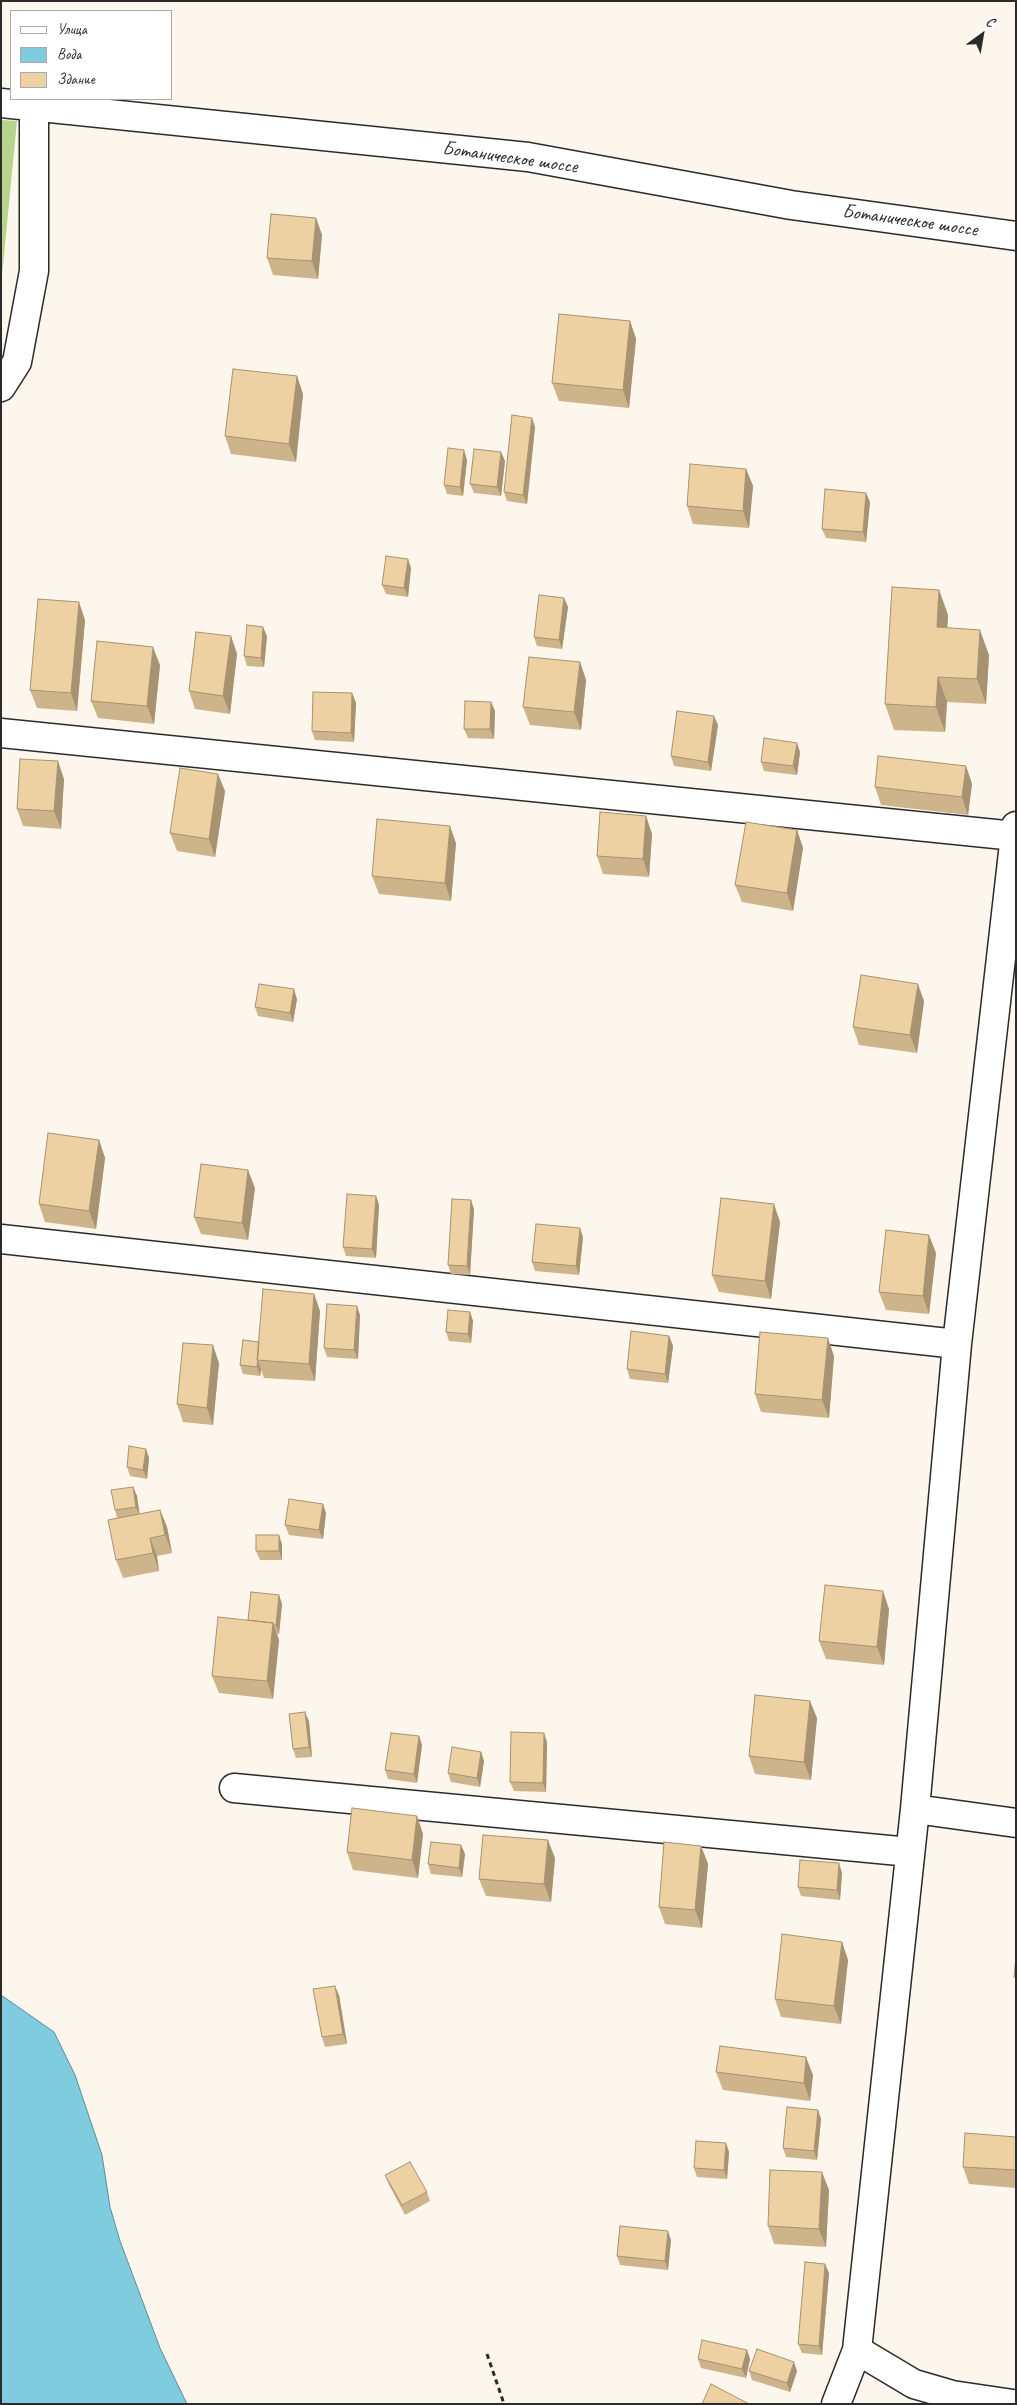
<!DOCTYPE html>
<meta charset="utf-8">
<style>
body{margin:0}
#map{position:relative;width:1017px;height:2405px;overflow:hidden;background:#fcf6ec;font-family:Caveat,sans-serif}
canvas{display:block}
.frame{position:absolute;inset:0;border:2px solid #2b2b2b;pointer-events:none}
.legend{position:absolute;left:10px;top:10px;width:162px;height:90px;box-sizing:border-box;background:#fff;border:1px solid #aaa;margin:0;padding:6px 9px;list-style:none;font-size:15px;color:#2b2b2b}
.legend li{display:flex;align-items:center;gap:10px;height:25px}
.legend b{width:25px;border:1px solid #aaa}
.north{position:absolute;left:957px;top:10px;width:50px;height:50px;-webkit-text-stroke:4px #fff;paint-order:stroke;rotate:32deg;font-size:14px;font-weight:700;line-height:20px;text-align:center;color:#2b2b2b}
.north::after{content:'';display:block;margin:auto;width:18px;height:22px;background:#2b2b2b;clip-path:polygon(50% 0,100% 100%,50% 72%,0 100%)}
</style>
<div id="map">
<canvas width="1017" height="2405"></canvas>
<div class="frame"></div>
<ul class="legend">
<li><b style="height:6px;background:#fff"></b>Улица</li>
<li><b style="height:14px;background:#7fccde"></b>Вода</li>
<li><b style="height:14px;background:#eed1a2"></b>Здание</li>
</ul>
<div class="north">С</div>
</div>
<script>
const ctx = document.querySelector('canvas').getContext('2d');
ctx.lineJoin = 'round';
function fill(path, color) { ctx.fillStyle = color; ctx.fill(path, 'evenodd'); }
const poly = rows => new Path2D(rows.map(r => 'M' + r).join(''));
function strokePath(path, color, width, dash) { ctx.strokeStyle = color; ctx.lineWidth = width; ctx.lineCap = dash ? 'butt' : 'round'; ctx.setLineDash(dash || []); ctx.stroke(path); }
function label(font, color, halo, rows, align = 'center') {
  ctx.font = font + ' Caveat,sans-serif'; ctx.lineWidth = 5; ctx.setLineDash([]); ctx.textBaseline = 'middle'; ctx.strokeStyle = halo; ctx.fillStyle = color; for (const [text, x, y, turn = 0] of rows) {
    ctx.save(); ctx.translate(x, y); ctx.rotate((+turn || 0) * Math.PI / 180); ctx.textAlign = isNaN(turn) ? turn : align; if (halo) ctx.strokeText(text, 0, 0); ctx.fillText(text, 0, 0); ctx.restore();
  }
}
fill(poly([
 [1,120,17,121,1,286]
]), '#b7d48c');
const water = poly([
 [1,1995,54,2032,75,2075,102,2155,110,2207,120,2241,160,2348,187,2404,1,2404,1,1995]
]);
fill(water, '#7fccde');
strokePath(water, '#5d8c96', 1);
const minor = poly([
 [1,103,528,157,791,205,1016,236],
 [1,387,17,362,34,271,34,106],
 [1,733,1015,836],
 [1,1239,957,1344],
 [234,1788,910,1852],
 [915,1809,1016,1823],
 [857,2350,914,2384,952,2395,1013,2404],
 [836,2404,857,2350,915,1809,957,1344,1016,826]
]);
strokePath(minor, '#2b2b2b', 31);
strokePath(poly([
 [487,2354,504,2404]
]), '#2b2b2b', 3, [5, 4]);
strokePath(minor, '#fff', 28);
fill(poly([
 [316,218,322,235,318,279,273,275,267,258],
 [630,321,636,339,629,408,559,401,552,383],
 [297,376,303,394,296,462,231,454,225,436],
 [532,418,535,427,527,504,507,501,504,492],
 [501,452,505,461,501,496,474,493,470,484],
 [467,460,463,496,447,494,444,485],
 [746,469,753,486,749,528,693,524,687,506],
 [870,502,866,542,826,538,822,529],
 [411,568,408,597,386,594,382,585],
 [939,590,948,615,947,628,989,655,986,704,947,702,945,732,894,730,885,704],
 [564,598,568,607,562,649,537,646,534,637],
 [85,620,77,711,37,708,30,690],
 [231,636,237,654,230,714,195,709,189,691],
 [267,636,264,667,247,666,244,656],
 [580,662,586,680,581,730,530,725,523,707],
 [160,665,154,724,98,718,91,701],
 [352,693,356,703,354,742,315,740,312,731],
 [491,702,495,711,494,739,468,738,464,729],
 [718,725,711,771,674,766,671,756],
 [800,752,797,775,764,771,761,762],
 [966,766,972,784,968,815,881,805,875,787],
 [64,779,61,829,23,826,17,809],
 [225,791,215,857,177,851,170,833],
 [646,816,652,834,649,877,603,874,597,856],
 [797,830,803,848,793,911,742,902,735,885],
 [456,843,451,901,379,894,372,876],
 [297,999,293,1022,258,1016,255,1007],
 [924,1001,917,1053,859,1045,853,1027],
 [99,1140,105,1158,96,1229,45,1222,39,1204],
 [255,1188,248,1240,201,1234,194,1217],
 [376,1196,379,1205,376,1258,346,1256,343,1247],
 [474,1209,470,1275,451,1274,448,1265],
 [780,1222,771,1299,719,1292,712,1275],
 [583,1237,579,1275,535,1271,532,1262],
 [936,1253,929,1314,886,1310,879,1292],
 [314,1294,320,1311,315,1381,264,1378,261,1370,260,1376,243,1374,240,1365,259,1342],
 [470,1312,473,1321,471,1343,449,1341,446,1332],
 [360,1315,358,1359,327,1357,324,1348],
 [669,1336,673,1346,668,1383,630,1379,627,1369],
 [834,1356,829,1418,761,1412,755,1394],
 [219,1363,213,1425,183,1422,177,1404],
 [146,1449,149,1458,147,1479,130,1476,127,1467],
 [133,1487,137,1496,139,1514,160,1510,167,1527,172,1553,157,1556,159,1571,123,1578,116,1560,117,1518,115,1510],
 [326,1513,323,1539,289,1535,285,1525],
 [282,1544,282,1560,260,1560,256,1551],
 [279,1595,282,1604,279,1634,277,1634,279,1640,273,1699,219,1693,212,1676,248,1620],
 [889,1609,884,1665,826,1659,819,1641],
 [817,1718,811,1780,755,1774,749,1756],
 [309,1721,312,1757,296,1758,293,1749],
 [419,1736,422,1745,417,1783,388,1779,385,1770],
 [547,1742,546,1792,514,1791,510,1782],
 [481,1752,484,1761,480,1787,451,1782,448,1773],
 [417,1816,423,1834,418,1878,353,1870,347,1852],
 [701,1846,708,1864,702,1928,665,1924,659,1907],
 [465,1854,462,1877,431,1874,428,1864],
 [555,1858,551,1902,486,1896,479,1879],
 [842,1873,840,1900,801,1896,798,1887],
 [842,1942,848,1960,841,2024,781,2017,775,1999],
 [339,1995,347,2044,325,2047,322,2037],
 [716,2072,813,2075,810,2101,723,2090],
 [818,2110,821,2119,817,2160,786,2157,783,2148],
 [1016,2137,1016,2188,969,2184,963,2167],
 [726,2143,729,2152,727,2179,697,2177,694,2168],
 [385,2175,427,2192,430,2201,405,2215,389,2185],
 [829,2190,826,2247,774,2244,768,2226],
 [671,2240,668,2270,620,2265,617,2256],
 [829,2273,822,2355,802,2353,798,2344],
 [747,2350,750,2359,746,2378,701,2368,698,2359],
 [749,2371,797,2371,790,2392,752,2380]
]), '#cdb48b');
fill(poly([
 [316,218,322,235,318,279,312,261],
 [630,321,636,339,629,408,623,390],
 [297,376,303,394,296,462,289,444],
 [532,418,535,427,527,504,523,495],
 [464,450,467,460,463,496,460,487],
 [501,452,505,461,501,496,497,487],
 [746,469,753,486,749,528,743,511],
 [866,493,870,502,866,542,863,532],
 [408,559,411,568,408,597,404,588],
 [939,590,948,615,946,653,937,627],
 [564,598,568,607,562,649,559,640],
 [79,602,85,620,77,711,71,693],
 [263,627,267,636,264,667,261,658],
 [980,630,989,655,986,704,977,679],
 [231,636,237,654,230,714,223,696],
 [153,647,160,665,154,724,147,706],
 [580,662,586,680,581,730,574,712],
 [938,677,947,702,945,732,936,707],
 [352,693,356,703,354,742,351,733],
 [491,702,495,711,494,739,490,729],
 [714,716,718,725,711,771,708,762],
 [797,743,800,752,797,775,793,766],
 [58,761,64,779,61,829,54,811],
 [966,766,972,784,968,815,962,797],
 [218,774,225,791,215,857,209,839],
 [646,816,652,834,649,877,643,859],
 [450,826,456,843,451,901,445,883],
 [797,830,803,848,793,911,787,893],
 [918,984,924,1001,917,1053,910,1035],
 [294,989,297,999,293,1022,290,1013],
 [99,1140,105,1158,96,1229,89,1211],
 [248,1170,255,1188,248,1240,242,1223],
 [376,1196,379,1205,376,1258,372,1249],
 [471,1200,474,1209,470,1275,467,1266],
 [774,1204,780,1222,771,1299,765,1281],
 [580,1228,583,1237,579,1275,576,1266],
 [929,1235,936,1253,929,1314,923,1296],
 [314,1294,320,1311,315,1381,309,1364],
 [357,1306,360,1315,358,1359,354,1350],
 [470,1312,473,1321,471,1343,468,1334],
 [669,1336,673,1346,668,1383,665,1374],
 [828,1338,834,1356,829,1418,822,1400],
 [213,1345,219,1363,213,1425,207,1408],
 [258,1360,261,1370,260,1376,257,1367],
 [146,1449,149,1458,147,1479,143,1470],
 [133,1487,137,1496,140,1516,136,1507],
 [323,1504,326,1513,323,1539,319,1530],
 [160,1510,167,1527,172,1553,165,1535],
 [279,1535,282,1544,282,1560,279,1551],
 [150,1538,157,1556,159,1571,153,1553],
 [883,1591,889,1609,884,1665,877,1647],
 [279,1595,282,1604,279,1634,276,1625],
 [273,1623,279,1640,273,1699,267,1681],
 [810,1701,817,1718,811,1780,804,1762],
 [305,1712,309,1721,312,1757,309,1747],
 [544,1733,547,1742,546,1792,543,1783],
 [419,1736,422,1745,417,1783,414,1774],
 [481,1752,484,1761,480,1787,477,1778],
 [417,1816,423,1834,418,1878,412,1860],
 [548,1840,555,1858,551,1902,544,1884],
 [461,1845,465,1854,462,1877,459,1868],
 [701,1846,708,1864,702,1928,695,1910],
 [839,1863,842,1873,840,1900,837,1890],
 [842,1942,848,1960,841,2024,834,2006],
 [335,1986,339,1995,347,2044,343,2034],
 [806,2057,813,2075,810,2101,804,2083],
 [818,2110,821,2119,817,2160,814,2151],
 [726,2143,729,2152,727,2179,724,2170],
 [822,2172,829,2190,826,2247,819,2229],
 [668,2231,671,2240,668,2270,665,2261],
 [825,2264,829,2273,822,2355,819,2346],
 [747,2350,750,2359,746,2378,742,2369],
 [794,2362,797,2371,790,2392,787,2383]
]), '#a79271');
const building = poly([
 [271,214,316,218,312,261,267,258,271,214],
 [559,314,630,321,623,390,552,383,559,314],
 [233,369,297,376,289,444,225,436,233,369],
 [512,415,532,418,523,495,504,492,512,415],
 [448,448,464,450,460,487,444,485,448,448],
 [474,449,501,452,497,487,470,484,474,449],
 [690,464,746,469,743,511,687,506,690,464],
 [825,489,866,493,863,532,822,529,825,489],
 [386,556,408,559,404,588,382,585,386,556],
 [892,587,939,590,937,627,980,630,977,679,938,677,936,707,885,704,892,587],
 [539,595,564,598,559,640,534,637,539,595],
 [38,599,79,602,71,693,30,690,38,599],
 [247,625,263,627,261,658,244,656,247,625],
 [196,632,231,636,223,696,189,691,196,632],
 [97,641,153,647,147,706,91,701,97,641],
 [529,657,580,662,574,712,523,707,529,657],
 [313,692,352,693,351,733,312,731,313,692],
 [465,701,491,702,490,729,464,729,465,701],
 [677,711,714,716,708,762,671,756,677,711],
 [764,738,797,743,793,766,761,762,764,738],
 [878,756,966,766,962,797,875,787,878,756],
 [20,759,58,761,54,811,17,809,20,759],
 [180,768,218,774,209,839,170,833,180,768],
 [600,812,646,816,643,859,597,856,600,812],
 [377,819,450,826,445,883,372,876,377,819],
 [746,822,797,830,787,893,735,885,746,822],
 [861,975,918,984,910,1035,853,1027,861,975],
 [259,984,294,989,290,1013,255,1007,259,984],
 [48,1133,99,1140,89,1211,39,1204,48,1133],
 [201,1164,248,1170,242,1223,194,1217,201,1164],
 [347,1194,376,1196,372,1249,343,1247,347,1194],
 [721,1198,774,1204,765,1281,712,1275,721,1198],
 [452,1199,471,1200,467,1266,448,1265,452,1199],
 [536,1224,580,1228,576,1266,532,1262,536,1224],
 [886,1230,929,1235,923,1296,879,1292,886,1230],
 [263,1289,314,1294,309,1364,257,1360,263,1289],
 [327,1304,357,1306,354,1350,324,1348,327,1304],
 [448,1310,470,1312,468,1334,446,1332,448,1310],
 [631,1331,669,1336,665,1374,627,1369,631,1331],
 [760,1332,828,1338,822,1400,755,1394,760,1332],
 [243,1340,259,1342,257,1367,240,1365,243,1340],
 [183,1343,213,1345,207,1408,177,1404,183,1343],
 [129,1446,146,1449,143,1470,127,1467,129,1446],
 [133,1487,136,1507,115,1510,111,1490,133,1487],
 [289,1499,323,1504,319,1530,285,1525,289,1499],
 [160,1510,165,1535,150,1538,153,1553,116,1560,108,1520,160,1510],
 [256,1535,279,1535,279,1551,256,1551,256,1535],
 [825,1585,883,1591,877,1647,819,1641,825,1585],
 [251,1592,279,1595,276,1625,274,1625,273,1623,248,1620,251,1592],
 [218,1617,273,1623,267,1681,212,1676,218,1617],
 [755,1695,810,1701,804,1762,749,1756,755,1695],
 [305,1712,309,1747,293,1749,289,1714,305,1712],
 [511,1732,544,1733,543,1783,510,1782,511,1732],
 [391,1733,419,1736,414,1774,385,1770,391,1733],
 [452,1747,481,1752,477,1778,448,1773,452,1747],
 [352,1808,417,1816,412,1860,347,1852,352,1808],
 [483,1835,548,1840,544,1884,479,1879,483,1835],
 [431,1842,461,1845,459,1868,428,1864,431,1842],
 [664,1842,701,1846,695,1910,659,1907,664,1842],
 [800,1860,839,1863,837,1890,798,1887,800,1860],
 [782,1934,842,1942,834,2006,775,1999,782,1934],
 [1016,1956,1016,1977,1014,1977,1016,1956],
 [335,1986,343,2034,322,2037,313,1989,335,1986],
 [720,2046,806,2057,804,2083,716,2072,720,2046],
 [787,2107,818,2110,814,2151,783,2148,787,2107],
 [965,2133,1016,2137,1016,2170,963,2167,965,2133],
 [696,2141,726,2143,724,2170,694,2168,696,2141],
 [410,2162,427,2192,402,2205,385,2175,410,2162],
 [770,2170,822,2172,819,2229,768,2226,770,2170],
 [620,2226,668,2231,665,2261,617,2256,620,2226],
 [805,2262,825,2264,819,2346,798,2344,805,2262],
 [702,2340,747,2350,742,2369,698,2359,702,2340],
 [757,2349,794,2362,787,2383,749,2371,757,2349],
 [711,2384,749,2404,702,2404,711,2384]
]);
fill(building, '#eed1a2');
strokePath(building, '#a79271', 1);
label('20px', '#2b2b2b', '#fff', [
 ["Ботаническое шоссе",510,158,8],
 ["Ботаническое шоссе",910,221,8]
]);
</script>
